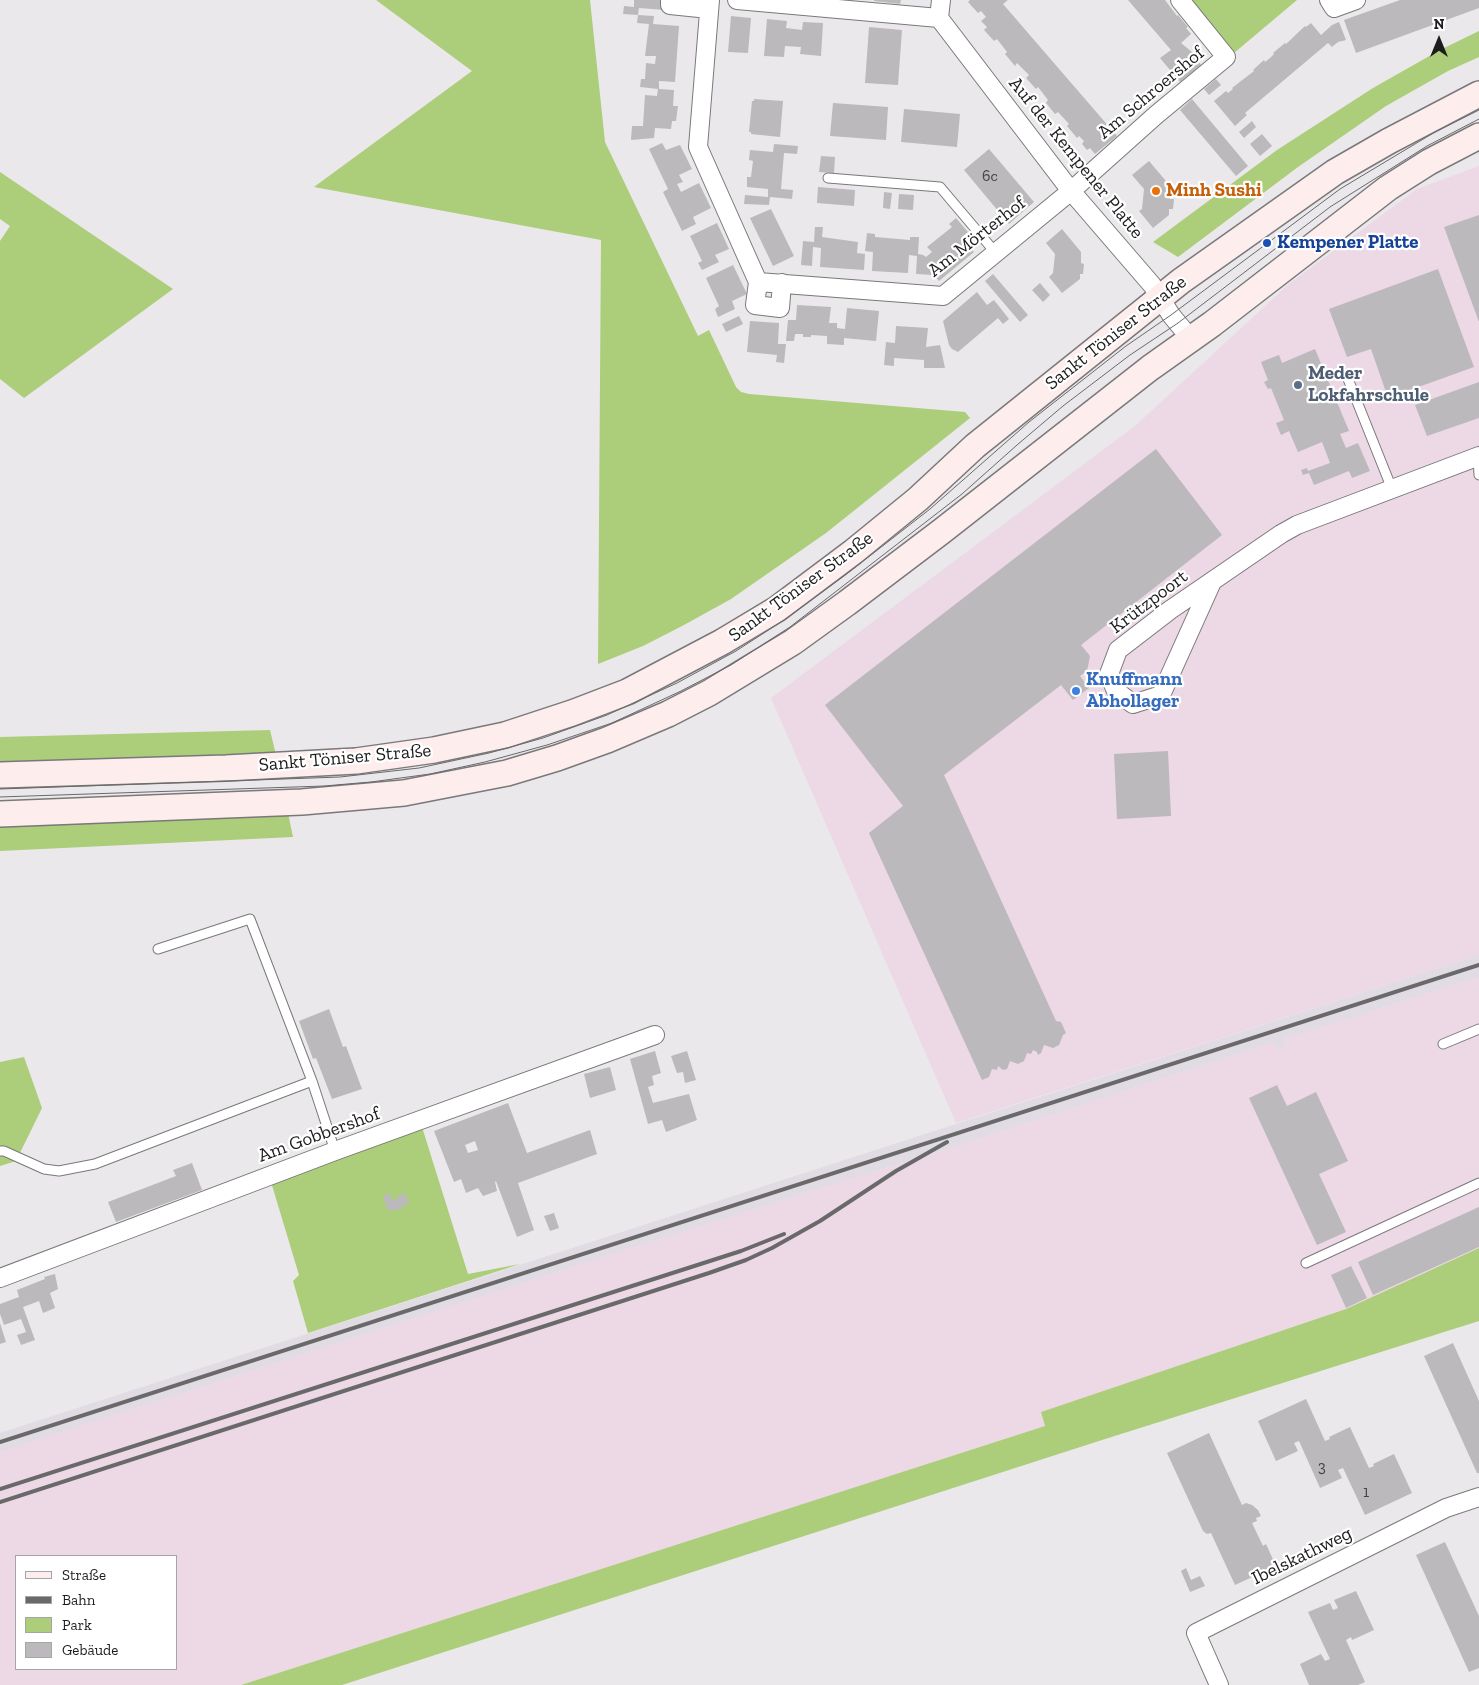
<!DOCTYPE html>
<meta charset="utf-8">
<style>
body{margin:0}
#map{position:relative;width:1479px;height:1685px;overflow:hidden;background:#eae8eb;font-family:"Zilla Slab",serif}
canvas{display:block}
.legend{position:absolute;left:15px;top:1555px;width:162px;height:115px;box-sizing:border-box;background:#fff;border:1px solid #a5a5a5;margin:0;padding:6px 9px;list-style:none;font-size:15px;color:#1e1d1e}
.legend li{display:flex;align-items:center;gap:10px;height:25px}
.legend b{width:25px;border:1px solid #a5a5a5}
.north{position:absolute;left:1414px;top:15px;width:50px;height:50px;-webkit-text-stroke:4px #fff;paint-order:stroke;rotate:0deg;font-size:14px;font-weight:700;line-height:20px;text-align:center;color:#1e1d1e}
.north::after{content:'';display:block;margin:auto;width:18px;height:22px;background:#1e1d1e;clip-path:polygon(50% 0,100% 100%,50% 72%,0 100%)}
</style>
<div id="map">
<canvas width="1479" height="1685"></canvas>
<ul class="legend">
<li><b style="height:6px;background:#fdedec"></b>Straße</li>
<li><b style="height:6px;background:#6a696a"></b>Bahn</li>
<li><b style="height:14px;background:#accd79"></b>Park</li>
<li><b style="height:14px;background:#bbb9bb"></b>Gebäude</li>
</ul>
<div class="north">N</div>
</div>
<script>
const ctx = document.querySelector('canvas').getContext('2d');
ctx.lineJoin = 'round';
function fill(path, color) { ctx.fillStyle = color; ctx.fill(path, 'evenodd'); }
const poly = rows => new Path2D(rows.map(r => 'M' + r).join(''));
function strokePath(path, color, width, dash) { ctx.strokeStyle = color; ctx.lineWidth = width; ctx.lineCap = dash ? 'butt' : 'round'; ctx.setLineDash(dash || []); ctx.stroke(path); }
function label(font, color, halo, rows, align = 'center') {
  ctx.font = font + ' "Zilla Slab",serif'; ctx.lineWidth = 4.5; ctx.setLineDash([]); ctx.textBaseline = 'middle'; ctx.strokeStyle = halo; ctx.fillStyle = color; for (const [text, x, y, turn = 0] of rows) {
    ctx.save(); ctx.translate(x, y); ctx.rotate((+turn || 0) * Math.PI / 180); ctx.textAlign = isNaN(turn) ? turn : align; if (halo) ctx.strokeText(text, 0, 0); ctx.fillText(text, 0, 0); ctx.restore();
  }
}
fill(poly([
 [1479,166,1479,955,956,1123,771,698,1135,426,1289,284,1417,189],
 [1479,977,1479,1248,1346,1309,1041,1412,1045,1426,241,1685,0,1685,0,1452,669,1236,962,1144,1274,1042,1276,1049,1286,1046,1284,1039],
 [16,1556,176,1556,176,1669,16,1669]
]), '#edd8e6');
fill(poly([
 [1479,955,1479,977,1284,1039,1286,1046,1276,1049,1274,1042,962,1144,669,1236,0,1452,0,1433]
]), '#e1dbe4');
fill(poly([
 [376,0,590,0,605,142,698,336,709,330,736,387,741,392,749,394,965,412,970,418,826,533,731,599,684,625,643,646,598,664,601,240,314,187,472,71],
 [1190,0,1297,0,1234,53],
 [1479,31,1479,57,1448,71,1386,106,1298,167,1178,257,1153,242,1277,150,1373,88,1440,50],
 [0,172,173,289,24,398,0,379,0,241,10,226,0,219],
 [270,730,276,755,0,766,0,737],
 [288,813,293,837,0,851,0,825],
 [24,1057,42,1108,16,1161,0,1166,0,1062],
 [422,1127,468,1274,520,1264,308,1333,293,1281,299,1275,271,1182],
 [1479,1248,1479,1321,1102,1440,342,1685,241,1685,1045,1426,1041,1412,1346,1309]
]), '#accd79');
fill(poly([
 [634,0,665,0,665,10,639,8,638,15,654,16,653,24,679,26,675,82,659,81,659,89,674,90,673,106,678,106,676,121,672,121,671,129,655,128,654,138,631,140,632,126,643,126,645,95,657,96,658,89,640,87,641,79,645,79,646,63,655,64,656,56,645,56,649,24,637,23,638,15,623,14,624,6,634,7],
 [874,0,901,0,900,4,874,1],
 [970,0,1008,0,1003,4,1117,136,1095,154,1090,148,1087,150,1082,144,1084,141,1079,136,1077,138,1067,126,1069,124,1058,112,1055,114,1046,103,1048,100,1038,87,1036,89,1026,78,1029,75,1017,63,1015,66,1005,54,1007,52,997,39,994,41,984,30,987,27,981,21,986,17,981,11,978,13,968,2],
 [1128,0,1165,0,1177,16,1178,15,1188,27,1186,28,1191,34,1181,43,1192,52,1201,65,1180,82,1160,58,1171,50],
 [1400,0,1479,0,1479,8,1356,53,1344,20],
 [731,16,751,18,748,53,728,52],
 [767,19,787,21,786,28,802,30,803,22,823,23,821,56,800,54,801,47,785,46,784,57,764,56],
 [1339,22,1346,40,1338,42,1332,47,1328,43,1245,113,1247,115,1235,126,1214,101,1226,91,1228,93,1233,89,1232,88,1254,71,1253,70,1264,60,1265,62,1270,58,1274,54,1273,53,1285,43,1286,44,1305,26,1306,27,1311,23,1321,35,1332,25],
 [869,27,902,30,898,85,865,83],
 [1216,79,1221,85,1209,95,1204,89],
 [754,99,783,101,780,137,751,134,751,132,749,132,752,101,754,101],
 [1192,99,1248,166,1236,176,1180,110],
 [833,103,888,107,886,140,830,136],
 [904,109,960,114,957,147,901,142],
 [1252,121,1256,127,1244,138,1239,132],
 [1262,134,1272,146,1260,156,1250,144],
 [662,143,666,150,680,145,692,169,679,175,683,182,677,184,681,192,699,183,711,208,693,217,696,224,682,231,663,192,668,189,649,149],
 [774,144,798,146,797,154,784,153,781,189,793,190,792,199,770,197,769,205,744,204,745,195,768,197,768,189,747,187,747,177,751,177,753,161,749,160,750,150,773,152],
 [989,149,1034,202,1009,224,964,170],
 [821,156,835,157,834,173,819,172],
 [1149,161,1171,187,1170,199,1174,199,1173,209,1169,209,1169,215,1153,228,1139,211,1142,209,1144,189,1132,175],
 [818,187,855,190,854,206,817,203],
 [884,192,892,193,890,209,883,208],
 [899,194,914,195,913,210,898,209],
 [771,209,794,256,773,266,750,218],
 [1479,215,1479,322,1444,227],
 [956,218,968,232,962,237,974,252,939,281,934,275,916,274,917,256,909,255,908,273,872,271,873,252,865,251,867,233,875,234,875,237,910,240,910,237,919,237,918,254,923,255,926,257,932,252,927,247,952,227,949,224],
 [717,223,729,249,715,255,719,262,702,270,698,263,702,261,690,236],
 [815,227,823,227,822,237,858,242,857,253,865,254,864,270,820,267,821,248,813,247,812,266,801,265,803,241,814,242],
 [1062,229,1081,252,1081,263,1084,264,1083,274,1080,274,1080,279,1062,293,1049,277,1053,273,1055,254,1046,243],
 [733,265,747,294,732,301,735,309,718,317,715,309,719,306,706,278],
 [1438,269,1474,367,1388,398,1371,349,1347,357,1329,309],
 [993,274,1028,315,1020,322,985,281],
 [1040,283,1050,295,1043,302,1032,290],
 [977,292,987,305,994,300,1009,319,1003,324,998,318,958,352,952,349,949,345,943,321],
 [797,305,831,307,829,323,837,323,837,328,845,329,847,308,879,311,876,341,844,338,844,345,827,344,827,336,811,335,811,337,803,337,803,334,795,334,794,341,786,341,788,320,796,320],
 [739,316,743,324,726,332,722,324],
 [750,321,779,323,778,344,786,344,784,363,776,362,777,355,747,352],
 [896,326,928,328,926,347,940,345,945,368,924,368,924,360,894,358,894,366,884,365,886,342,895,343],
 [1315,349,1349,431,1340,434,1346,448,1358,443,1370,471,1352,478,1349,471,1314,485,1309,473,1303,475,1301,470,1307,468,1308,471,1330,463,1322,442,1298,452,1289,431,1281,435,1276,423,1284,420,1271,388,1268,389,1264,382,1268,380,1261,362,1279,355,1282,363],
 [1479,382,1479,418,1427,436,1415,405],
 [1156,449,1222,535,1081,645,1090,656,1087,671,1080,676,1089,688,1073,700,1061,685,944,775,1056,1021,1061,1022,1066,1033,1063,1035,1059,1045,1053,1048,1044,1045,1041,1053,1038,1055,1037,1052,1033,1050,1031,1054,1027,1053,1024,1061,1018,1064,1010,1061,1007,1069,1003,1070,998,1066,997,1070,992,1069,989,1077,982,1080,869,833,903,806,825,705],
 [1168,751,1171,816,1117,819,1114,754],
 [329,1009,343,1047,346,1046,362,1089,332,1099,316,1058,313,1059,299,1021],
 [655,1051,661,1073,652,1076,654,1085,648,1087,653,1103,689,1094,697,1120,666,1132,662,1120,648,1124,630,1059],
 [687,1051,696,1080,685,1083,683,1072,677,1073,671,1056],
 [610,1067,616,1090,590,1098,584,1074],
 [1277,1085,1287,1106,1316,1092,1348,1161,1319,1174,1346,1232,1317,1245,1249,1098],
 [508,1103,527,1153,590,1130,597,1154,518,1183,534,1230,517,1237,496,1181,495,1182,497,1191,483,1196,478,1188,466,1193,461,1179,454,1182,434,1131],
 [475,1141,478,1150,468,1153,465,1145],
 [192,1163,202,1190,116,1222,108,1202,176,1176,173,1170],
 [390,1193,392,1201,398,1198,398,1196,405,1193,409,1204,401,1206,402,1209,388,1211,383,1196],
 [1479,1207,1479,1247,1373,1295,1358,1262],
 [554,1213,559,1228,550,1231,544,1216],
 [1351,1266,1367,1298,1346,1308,1331,1275],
 [55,1274,58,1289,50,1293,55,1308,43,1313,39,1301,23,1307,35,1340,21,1345,17,1335,26,1332,21,1319,4,1325,0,1314,0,1304,19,1297,17,1290,45,1279,44,1277],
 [0,1323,6,1342,0,1344],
 [1453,1343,1479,1401,1479,1473,1477,1473,1424,1356],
 [1306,1399,1325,1441,1330,1439,1329,1437,1350,1427,1369,1468,1374,1466,1373,1464,1394,1454,1412,1493,1365,1515,1343,1468,1338,1470,1342,1478,1320,1488,1299,1441,1294,1443,1298,1451,1276,1461,1258,1421],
 [1209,1433,1242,1505,1246,1503,1252,1505,1258,1510,1261,1516,1256,1518,1257,1521,1252,1523,1263,1546,1266,1544,1276,1566,1235,1585,1211,1533,1207,1534,1203,1531,1167,1453],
 [1445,1542,1479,1616,1479,1668,1469,1672,1416,1555],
 [1186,1568,1191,1580,1200,1576,1205,1586,1190,1592,1181,1571],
 [1356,1591,1374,1630,1352,1640,1351,1637,1346,1640,1365,1682,1358,1685,1309,1685,1300,1664,1321,1654,1325,1661,1330,1659,1308,1612,1330,1603,1333,1610,1338,1608,1334,1600]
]), '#bbb9bb');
const service = poly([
 [828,178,940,187,995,252],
 [1346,374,1392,489],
 [1478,457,1479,475],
 [158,949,250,919,312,1081,335,1151],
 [1443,1044,1479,1029],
 [0,1151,4,1151,44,1169,59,1171,95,1164,312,1081],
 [1306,1263,1479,1183]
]);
const minor = poly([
 [670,0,670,5,709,9],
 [710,0,698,147,758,282,943,296,1071,191,1156,115,1226,57,1180,0],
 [737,0,939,18],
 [941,0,939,18,1071,191,1152,285,1171,315,1190,338],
 [1329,0,1334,8,1356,0],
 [758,282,755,305,780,308,782,283],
 [1212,582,1161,695,1133,704,1116,691,1109,674,1118,650,1170,610,1281,534,1297,525,1479,456],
 [0,1278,335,1151,655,1035],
 [1219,1685,1196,1633,1446,1508,1479,1497]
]);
const secondary = poly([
 [0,775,226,768,356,761,434,750,505,735,572,713,627,692,722,642,777,609,853,552,918,499,975,446,1181,281,1335,172,1389,141,1479,94],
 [0,814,302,802,404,793,507,773,557,758,607,740,668,714,709,693,793,642,847,603,942,531,1150,368,1212,324,1388,188,1429,162,1479,136]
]);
strokePath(service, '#79787a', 11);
strokePath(minor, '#79787a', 20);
strokePath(secondary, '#79787a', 28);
strokePath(service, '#fff', 9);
strokePath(minor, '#fff', 18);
strokePath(secondary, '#fdedec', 25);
strokePath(poly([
 [0,789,340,777,419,768,489,753,543,738,607,715,677,683,736,651,784,620,844,576,930,509,1029,422,1126,346,1171,315,1340,189,1435,132,1479,110],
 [0,797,324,786,371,782,430,774,485,762,547,745,612,723,681,691,731,665,790,627,962,494,1017,445,1063,406,1130,355,1178,323,1330,207,1427,146,1479,119]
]), '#6a696a', 1);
strokePath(poly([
 [0,1442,1479,965],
 [0,1489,741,1251,784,1234],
 [0,1502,709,1273,746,1260,772,1248,820,1221,896,1171,947,1142]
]), '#6a696a', 4);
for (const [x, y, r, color] of [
 [1156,191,5,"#e8710a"],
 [1267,243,5,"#1a4fb4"],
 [1298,385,5,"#5c6f8a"],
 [1076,691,5,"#3f7fe0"]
]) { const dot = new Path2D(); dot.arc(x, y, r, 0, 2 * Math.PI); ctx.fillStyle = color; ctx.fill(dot); strokePath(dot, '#fff', 2); }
label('16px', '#454445', null, [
 ["6c",990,176],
 ["3",1322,1467],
 ["1",1366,1492]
]);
label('19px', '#1e1d1e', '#fff', [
 ["Am Schroershof",1151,93,-40],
 ["Auf der Kempener Platte",1076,158,51],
 ["Am Mörterhof",977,237,-38],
 ["Sankt Töniser Straße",1116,333,-38],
 ["Sankt Töniser Straße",801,587,-36],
 ["Krützpoort",1149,602,-37],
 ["Sankt Töniser Straße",345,758,-5],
 ["Am Gobbershof",319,1135,-20],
 ["Ibelskathweg",1302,1556,-26]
]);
label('bold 19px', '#c56008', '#fff', [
 ["Minh Sushi",1166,191]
], 'left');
label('bold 19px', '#164399', '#fff', [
 ["Kempener Platte",1277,243]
], 'left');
label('bold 19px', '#4e5e75', '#fff', [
 ["Meder",1308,374],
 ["Lokfahrschule",1308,396]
], 'left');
label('bold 19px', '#366cbe', '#fff', [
 ["Knuffmann",1086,680],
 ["Abhollager",1086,702]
], 'left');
</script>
